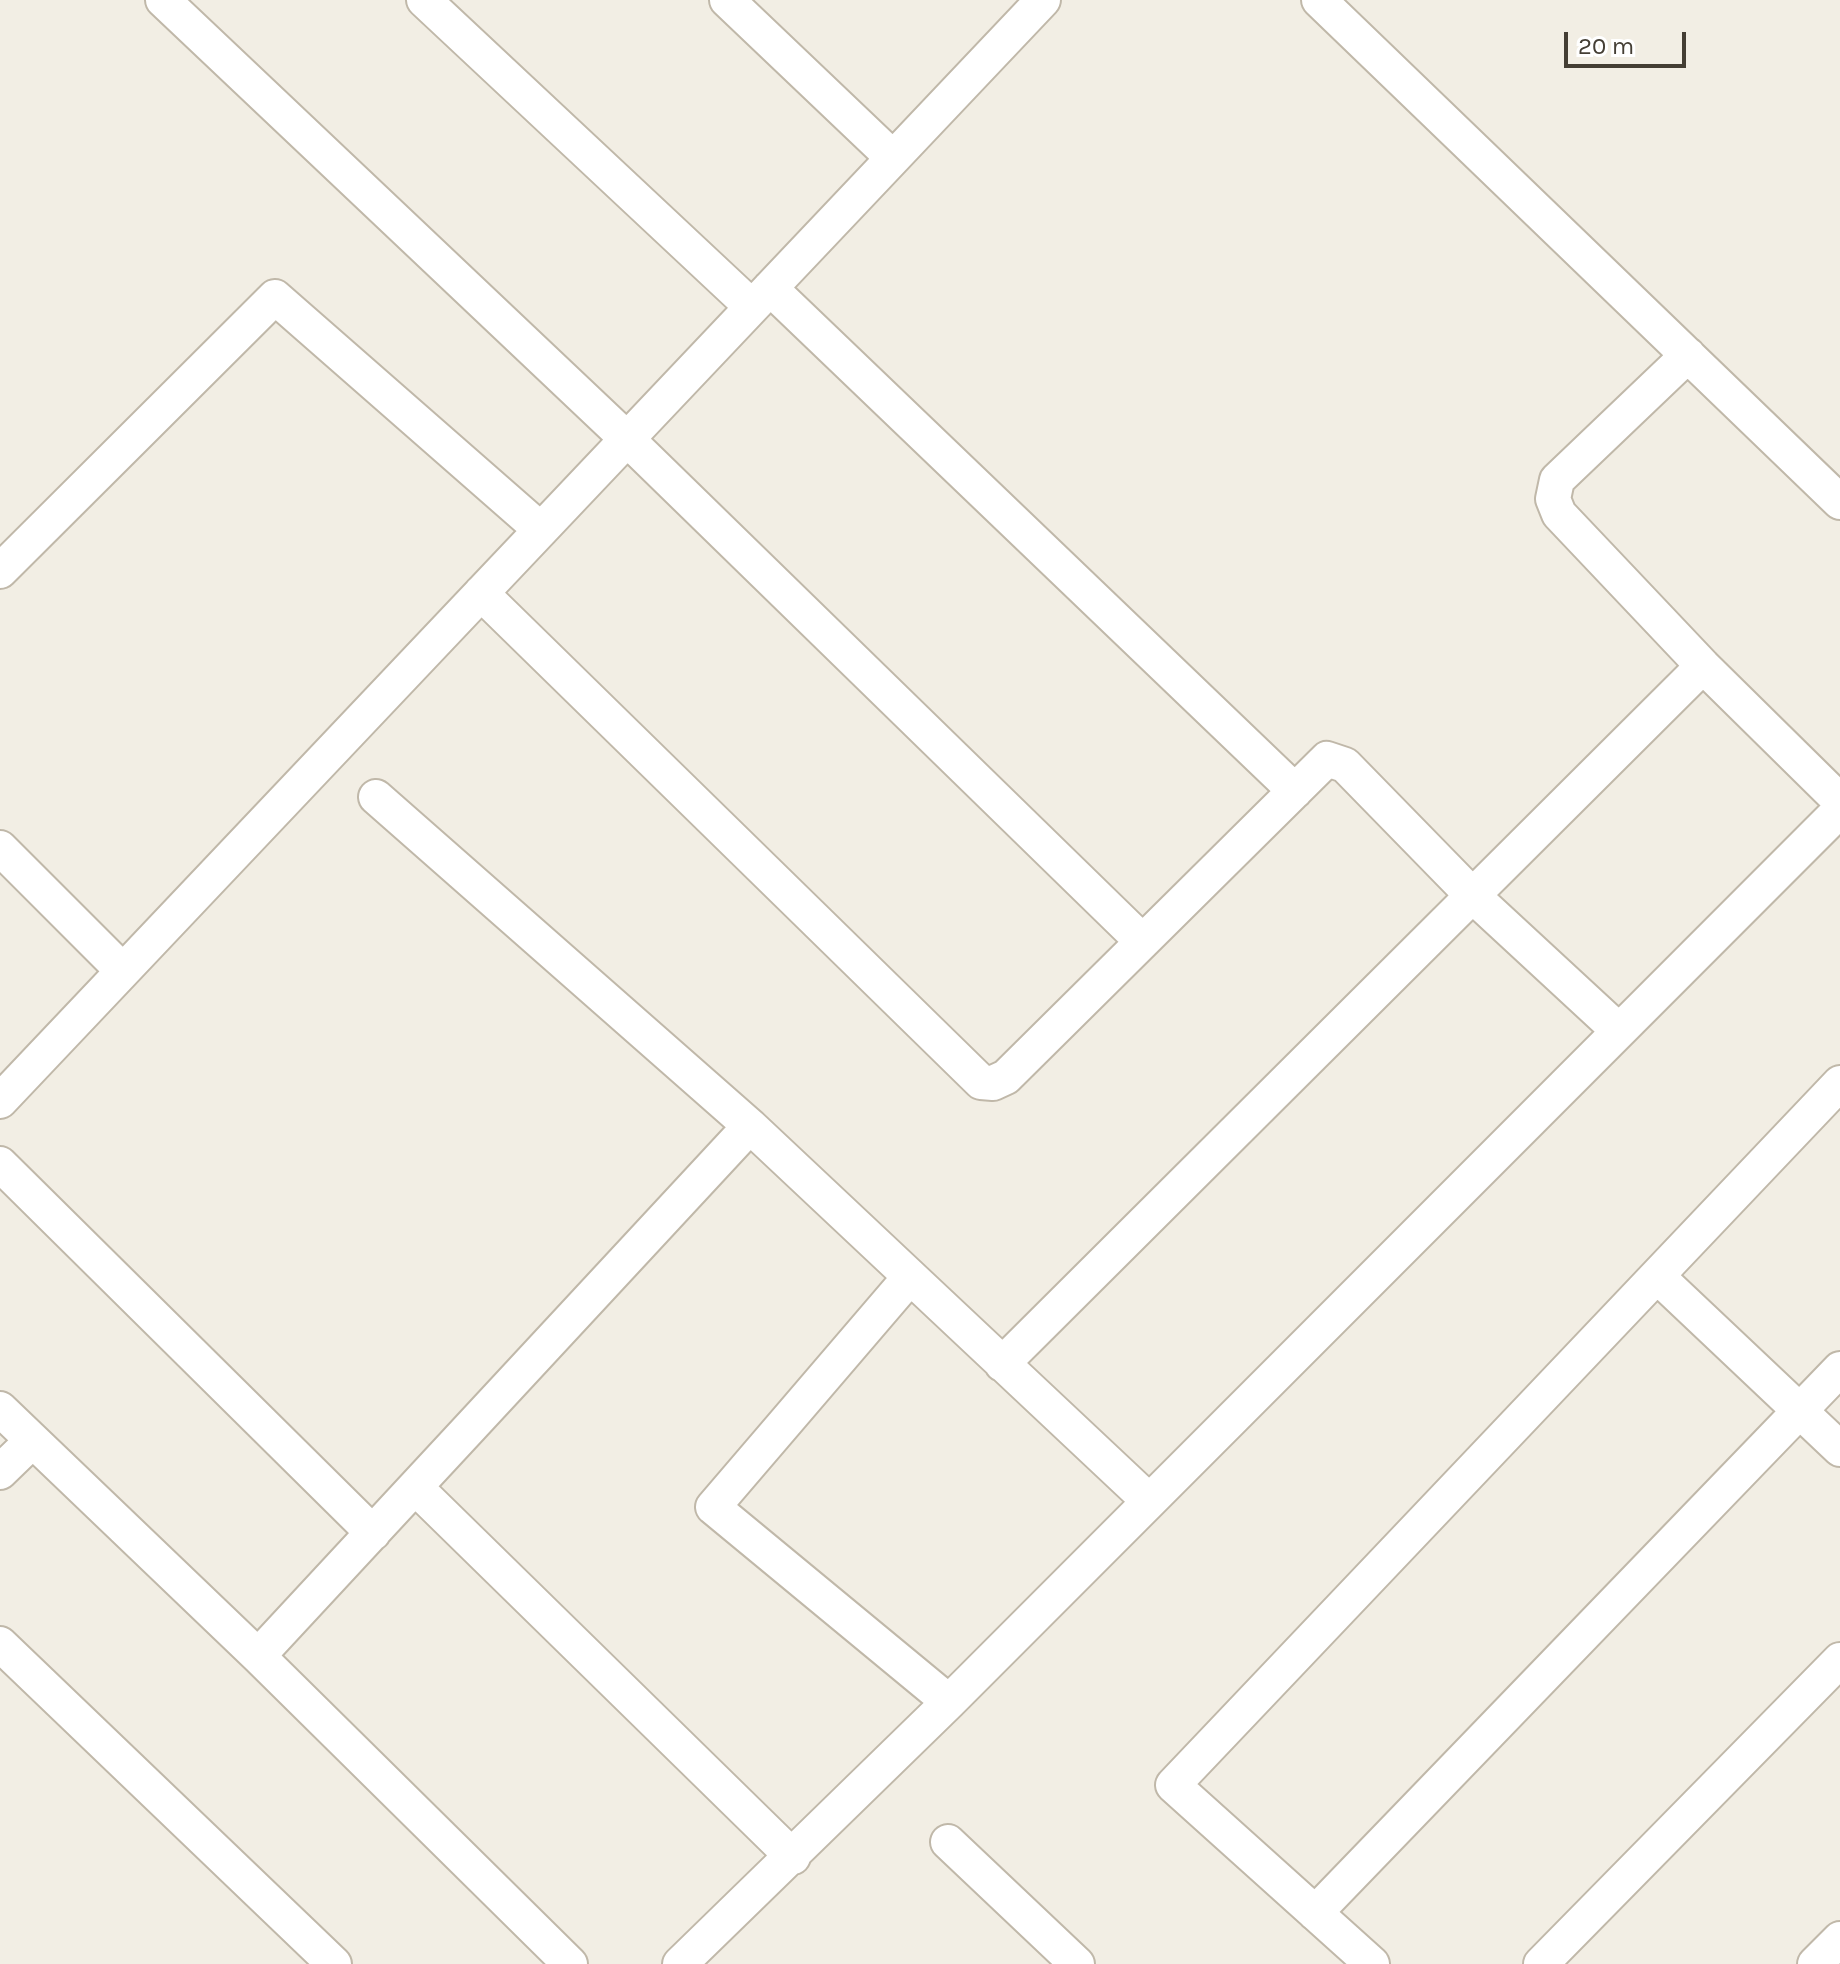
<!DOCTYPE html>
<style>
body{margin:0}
#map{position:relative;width:1840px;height:1964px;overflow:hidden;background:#f2eee4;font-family:Karla,sans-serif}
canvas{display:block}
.scale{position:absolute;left:1564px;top:32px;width:122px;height:36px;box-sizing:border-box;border:4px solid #443e34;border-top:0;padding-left:10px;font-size:24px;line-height:28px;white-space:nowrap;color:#443e34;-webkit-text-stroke:6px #fff;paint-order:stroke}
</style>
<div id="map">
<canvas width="1840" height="1964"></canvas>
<div class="scale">20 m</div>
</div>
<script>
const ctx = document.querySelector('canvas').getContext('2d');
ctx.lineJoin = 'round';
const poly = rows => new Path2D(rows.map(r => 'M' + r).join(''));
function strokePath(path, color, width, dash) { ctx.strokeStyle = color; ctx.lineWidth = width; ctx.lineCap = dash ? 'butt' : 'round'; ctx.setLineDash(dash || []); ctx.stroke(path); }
const minor = poly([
 [163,0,627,439,1142,941],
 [424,0,752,307],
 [727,0,893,158],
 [1319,0,1840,502],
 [770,288,1295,791],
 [1688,355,1557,480,1553,499,1559,514,1703,666,1840,801],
 [0,571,275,297,541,530],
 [481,593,981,1082,993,1083,1006,1077,1327,759,1345,765,1473,896,1619,1031],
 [376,797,750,1126,1148,1500],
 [0,848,123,971],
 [0,1101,1043,0],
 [0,1164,373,1533],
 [1657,1276,1840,1449],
 [910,1277,713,1507,949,1702],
 [1002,1364,1703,666],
 [0,1409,258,1656,570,1964],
 [0,1472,32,1441],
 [415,1487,793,1857],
 [0,1644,334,1964],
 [258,1656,750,1126],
 [948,1842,1077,1964],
 [1315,1913,1840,1369],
 [680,1964,949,1702,1840,810],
 [1372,1964,1173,1785,1840,1083],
 [1541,1964,1840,1660],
 [1815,1964,1840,1939]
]);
strokePath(minor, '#c0b8a9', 38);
strokePath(minor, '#fff', 34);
</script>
